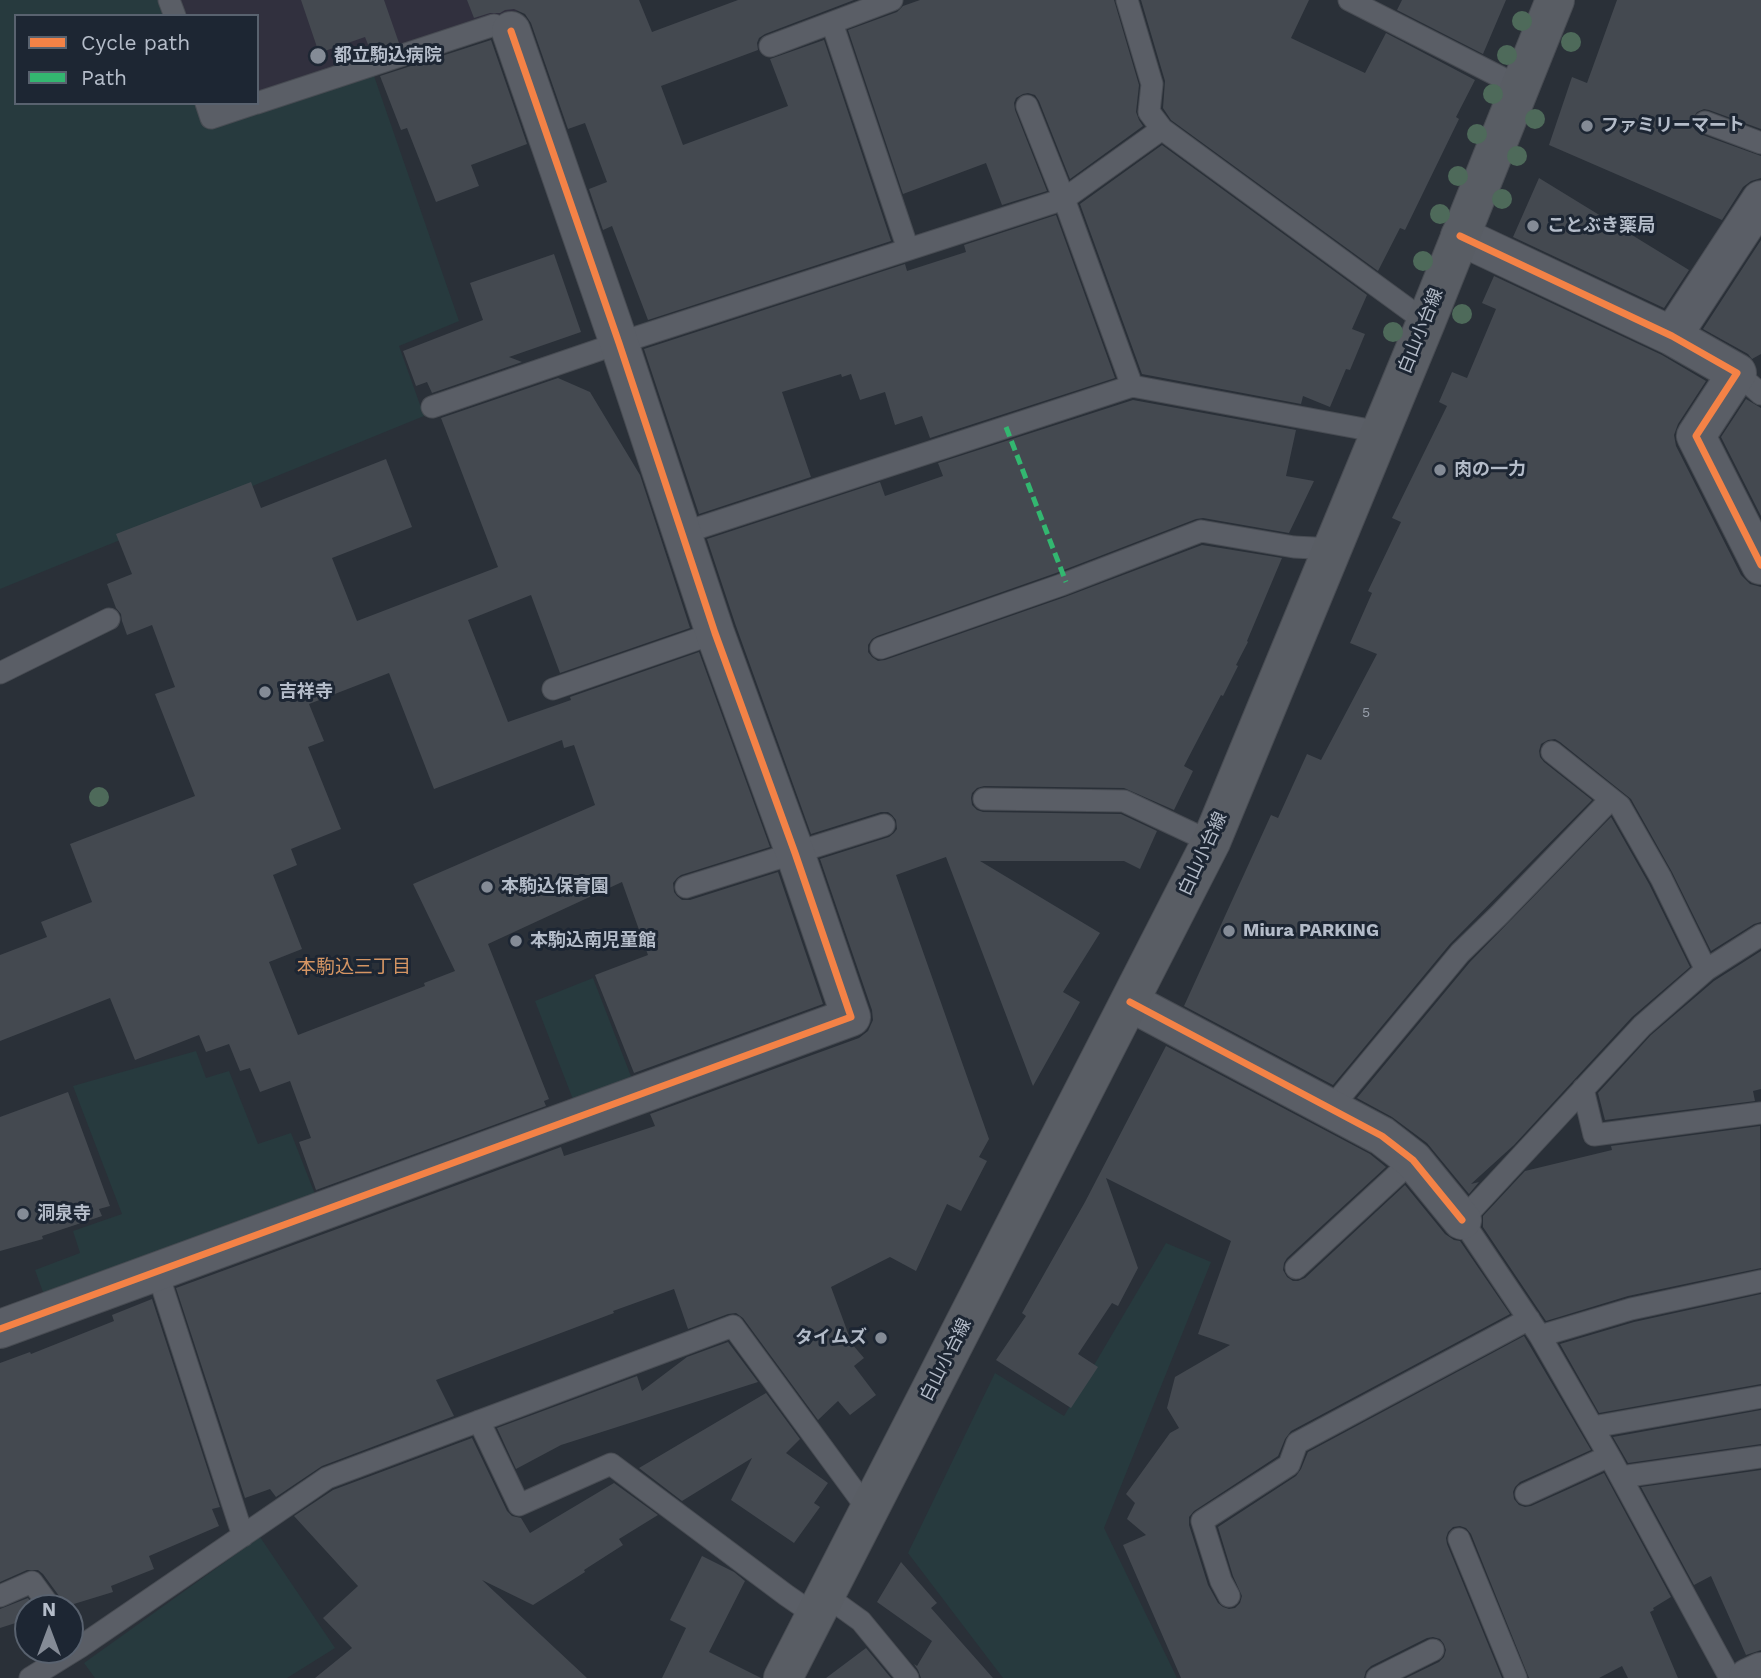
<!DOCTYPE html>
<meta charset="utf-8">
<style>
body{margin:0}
#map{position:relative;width:1761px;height:1678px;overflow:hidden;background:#2a3038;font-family:"Work Sans",sans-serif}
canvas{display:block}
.legend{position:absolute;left:14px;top:14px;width:245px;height:91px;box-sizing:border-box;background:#1d2633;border:2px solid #59626f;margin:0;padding:9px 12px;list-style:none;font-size:21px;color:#b4bcc9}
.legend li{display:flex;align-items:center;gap:14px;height:35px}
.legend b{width:35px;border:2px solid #59626f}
.north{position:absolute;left:14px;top:1594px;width:70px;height:70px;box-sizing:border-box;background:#1d2633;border:2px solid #59626f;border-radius:50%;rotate:0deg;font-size:19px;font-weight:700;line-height:28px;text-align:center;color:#b4bcc9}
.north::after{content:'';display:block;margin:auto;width:24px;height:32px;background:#848b96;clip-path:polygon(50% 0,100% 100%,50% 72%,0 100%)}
</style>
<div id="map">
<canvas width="1761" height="1678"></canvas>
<ul class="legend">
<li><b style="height:9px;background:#f48246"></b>Cycle path</li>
<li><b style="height:9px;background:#33b770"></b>Path</li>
</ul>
<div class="north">N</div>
</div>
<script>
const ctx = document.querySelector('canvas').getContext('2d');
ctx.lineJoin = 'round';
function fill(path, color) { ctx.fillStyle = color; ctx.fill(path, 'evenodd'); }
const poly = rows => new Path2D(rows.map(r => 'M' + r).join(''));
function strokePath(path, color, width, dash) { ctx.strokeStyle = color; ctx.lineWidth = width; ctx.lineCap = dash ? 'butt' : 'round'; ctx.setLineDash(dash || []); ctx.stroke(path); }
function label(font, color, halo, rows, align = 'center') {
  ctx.font = font + ' "Work Sans","Noto Sans JP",sans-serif'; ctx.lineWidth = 6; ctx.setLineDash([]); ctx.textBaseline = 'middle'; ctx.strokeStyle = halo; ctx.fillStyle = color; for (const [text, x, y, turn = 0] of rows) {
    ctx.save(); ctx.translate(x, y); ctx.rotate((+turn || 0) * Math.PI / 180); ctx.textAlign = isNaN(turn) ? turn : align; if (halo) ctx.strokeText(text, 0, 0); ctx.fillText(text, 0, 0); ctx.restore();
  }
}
fill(poly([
 [176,0,556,0,509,13,257,96,257,16,182,16]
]), '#31303e');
fill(poly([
 [0,0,161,0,166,16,16,16,16,103,197,103,206,128,373,73,459,321,399,346,424,416,0,589],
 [593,978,632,1079,574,1102,535,1001],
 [196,1051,206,1078,229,1071,258,1144,291,1133,320,1207,48,1306,35,1270,80,1253,73,1231,122,1214,73,1086],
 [1166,1243,1211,1262,1104,1528,1177,1678,1003,1678,908,1553,995,1373,1064,1416],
 [260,1537,335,1648,287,1678,95,1678,84,1663]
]), '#273a3e');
fill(poly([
 [301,0,384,0,399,43,371,52,365,37,319,53],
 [467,0,639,0,652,32,738,0,854,0,765,34,759,38,757,43,758,50,661,86,683,145,788,106,770,59,824,40,891,241,648,320,612,226,603,230,589,189,607,182,585,123,568,129,531,23,525,14,514,9,505,10,500,13,490,13,474,18],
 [920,0,1114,0,1139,85,1136,112,1139,120,1143,126,1070,179,1039,101,1035,95,1028,93,1023,94,1016,98,1014,103,1015,110,1047,191,1002,205,986,163,903,194,848,30,897,12,903,6],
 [1141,0,1309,0,1291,38,1365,73,1386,33,1475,80,1456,117,1459,119,1405,230,1400,228,1378,271,1171,120,1163,108,1165,81],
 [1402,0,1506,0,1483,54,1397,10],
 [1617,0,1761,0,1761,129,1709,110,1704,109,1697,112,1693,118,1692,123,1695,130,1700,134,1761,156,1761,178,1751,181,1743,187,1722,220,1549,145,1572,77,1587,83],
 [491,40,527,144,471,165,479,186,436,202,407,128,401,130,380,76],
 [1162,145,1367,295,1352,329,1365,334,1350,370,1346,369,1330,407,1303,396,1301,404,1142,374,1080,204],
 [1539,178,1689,270,1664,308,1513,237],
 [1056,215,1115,378,930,438,922,416,895,425,885,392,860,400,851,374,842,377,841,374,782,392,811,477,699,514,644,349,905,264,907,271,966,252,964,245],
 [1761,240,1761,354,1752,359,1748,354,1703,329],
 [554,254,581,332,509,357,522,362,432,393,427,382,416,386,403,351,483,320,470,283],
 [1494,276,1662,355,1706,381,1678,424,1674,435,1676,446,1741,575,1750,584,1761,587,1761,922,1754,924,1711,951,1672,872,1631,799,1560,742,1555,739,1548,740,1541,744,1539,751,1540,757,1544,762,1592,800,1450,944,1333,1085,1184,1006,1271,815,1278,818,1307,754,1321,760,1377,654,1350,643,1372,593,1368,591,1401,522,1392,518,1447,406,1439,402,1452,372,1467,378,1496,309,1482,303],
 [558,378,590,392,640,475,690,628,560,673,531,595,468,620,508,722,571,700,570,697,699,652,770,847,681,875,677,878,673,883,674,892,677,896,682,900,690,900,778,872,823,1004,634,1073,595,975,648,955,622,882,488,944,549,1099,544,1101,546,1106,316,1190,299,1142,311,1138,290,1081,260,1092,250,1068,240,1071,229,1044,206,1052,199,1035,135,1060,110,998,0,1041,0,955,47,937,41,922,92,902,70,844,195,796,155,694,175,687,152,625,127,635,122,621,121,614,116,608,107,584,132,574,116,534,251,482,261,508,386,459,412,527,332,558,357,621,498,567,441,418],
 [389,673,434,789,562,740,564,748,574,745,595,805,413,884,455,971,424,983,425,986,298,1035,269,962,302,949,273,875,297,865,291,849,341,829,308,747,324,741,309,704],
 [1746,399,1761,408,1761,516,1721,437],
 [1133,400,1296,430,1286,476,1314,481,1289,533,1203,518,1196,519,1056,573,877,636,872,639,868,645,868,652,872,657,878,661,885,660,1065,597,1202,545,1282,558,1247,641,1248,642,1236,665,1238,666,1223,696,1221,695,1184,766,1193,771,1174,810,1124,788,984,786,977,788,972,793,971,798,972,805,977,810,983,812,1121,814,1157,831,1140,869,1124,861,980,861,1100,933,1063,992,1080,1002,1033,1086,946,857,896,875,989,1139,979,1157,987,1161,961,1211,947,1204,916,1271,890,1257,831,1287,852,1344,864,1358,854,1366,876,1395,850,1415,838,1401,818,1420,743,1318,736,1313,728,1314,688,1329,674,1289,613,1311,614,1313,436,1380,454,1416,322,1466,276,1497,270,1489,245,1498,176,1288,561,1147,564,1156,655,1126,650,1114,859,1038,868,1031,873,1020,872,1010,820,859,889,837,894,833,897,829,896,820,892,815,888,812,881,812,811,834,736,626,707,539,880,482,885,496,943,476,938,463],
 [1611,817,1649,884,1690,967,1632,1017,1514,1145,1471,1184,1479,1182,1469,1194,1427,1143,1392,1117,1357,1098,1470,962],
 [1761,951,1761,1089,1753,1091,1755,1101,1605,1120,1598,1093,1651,1035,1714,981],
 [1166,1046,1370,1154,1386,1167,1287,1258,1284,1263,1283,1270,1287,1277,1293,1281,1298,1281,1305,1278,1405,1185,1445,1234,1454,1240,1460,1241,1510,1314,1291,1431,1285,1439,1278,1456,1194,1511,1189,1517,1189,1525,1208,1585,1218,1603,1223,1607,1229,1609,1235,1608,1240,1603,1242,1596,1233,1576,1218,1527,1296,1476,1301,1469,1308,1452,1524,1336,1591,1450,1520,1482,1515,1487,1513,1492,1514,1499,1519,1505,1525,1507,1531,1506,1604,1473,1671,1597,1653,1608,1654,1610,1650,1612,1678,1678,1628,1678,1622,1666,1599,1678,1529,1678,1471,1534,1466,1528,1460,1526,1453,1527,1448,1532,1446,1538,1447,1544,1502,1678,1406,1678,1439,1662,1444,1657,1446,1650,1444,1644,1440,1639,1433,1637,1427,1638,1371,1666,1366,1671,1364,1678,1181,1678,1123,1545,1146,1535,1127,1519,1135,1503,1126,1494,1170,1433,1179,1428,1167,1408,1175,1377,1230,1345,1198,1334,1231,1241,1106,1178,1138,1268,1118,1306,1112,1303,1078,1354,1098,1367,1071,1408,996,1360,1026,1316,1022,1313,1085,1202],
 [68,1092,110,1206,99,1209,102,1216,42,1236,43,1239,0,1251,0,1117],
 [1760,1126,1761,1268,1628,1296,1546,1321,1483,1227,1483,1216,1525,1171,1612,1150,1611,1146],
 [1761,1294,1761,1384,1599,1413,1560,1344,1634,1322],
 [152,1299,220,1507,212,1509,219,1526,149,1556,154,1569,111,1586,113,1592,64,1607,62,1600,43,1574,38,1570,27,1570,0,1582,0,1363,30,1352,31,1354,114,1321,112,1315],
 [728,1342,758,1382,561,1445,516,1469,497,1428,637,1376,642,1391,687,1357],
 [766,1393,800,1439,786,1453,828,1483,814,1503,820,1507,794,1543,731,1500,752,1458,682,1501,639,1468],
 [1761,1410,1761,1444,1628,1463,1613,1437],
 [472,1438,507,1511,512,1516,521,1518,530,1533,614,1483,658,1515,619,1539,623,1545,584,1570,585,1572,533,1605,482,1580,587,1678,315,1678,352,1648,323,1618,358,1586,294,1516,333,1490],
 [1761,1470,1761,1650,1746,1655,1711,1576,1694,1585,1641,1487],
 [702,1556,734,1572,745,1581,709,1652,761,1678,662,1678,686,1628,670,1620],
 [901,1562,937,1603,931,1608,993,1678,921,1678,918,1670,914,1664,917,1666,932,1641,877,1602],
 [28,1598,35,1608,28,1608,28,1619,0,1628,0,1609],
 [866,1648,891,1678,826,1678]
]), '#444950');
const service = poly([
 [169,0,175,16],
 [1349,0,1520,87],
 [832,23,908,249],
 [770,46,892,0],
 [206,103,211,118,256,103],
 [257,103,494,25,511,31],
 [1027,106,1064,199,1132,386],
 [1705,122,1761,143],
 [1162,129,1426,322],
 [1737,373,1761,394],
 [432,407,619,343,1064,199,1162,129,1149,112,1152,84,1127,0],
 [683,533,1132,386,1380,432],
 [881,648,1061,585,1201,531,1294,547,1333,549],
 [0,673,109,619],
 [553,689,715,633],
 [1552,752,1620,806,1661,878,1706,970],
 [984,799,1124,801,1211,842],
 [686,887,884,825],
 [1583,1089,1594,1135,1761,1113],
 [1331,1108,1460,953,1499,915,1611,799],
 [1296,1268,1413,1160],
 [157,1271,243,1536],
 [1540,1336,1631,1309,1761,1281],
 [479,1421,519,1505,611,1464,786,1595,815,1615],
 [1593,1427,1761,1397],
 [1621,1477,1761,1457],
 [1526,1494,1609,1456],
 [1459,1539,1516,1678],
 [825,1595,861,1621,908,1678],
 [0,1596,32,1582,51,1608],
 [1229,1596,1221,1581,1202,1521,1289,1465,1297,1443,1529,1319],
 [70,1634,80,1647,327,1478,733,1326,869,1511],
 [30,1678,80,1647],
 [1377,1678,1433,1650],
 [1730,1678,1612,1461,1540,1336,1462,1220,1642,1026,1706,970,1761,935]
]);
const minor = poly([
 [1460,236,1672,336,1737,373,1696,436,1761,565],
 [1672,336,1761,200],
 [1130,1002,1382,1136,1413,1160,1462,1220],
 [0,1329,851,1017,795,853,715,633,619,343,511,31],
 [1748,1678,1761,1672]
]);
const secondary = poly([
 [783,1678,1211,842,1426,322,1555,0]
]);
strokePath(service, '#484c53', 23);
strokePath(minor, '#484c53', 40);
strokePath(secondary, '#484c53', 40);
strokePath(service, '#5a5e66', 21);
strokePath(minor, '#5a5e66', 38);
strokePath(secondary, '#595d64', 38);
strokePath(poly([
 [1006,427,1066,582]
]), '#33b770', 5, [10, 5]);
strokePath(poly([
 [1460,236,1672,336,1737,373,1696,436,1761,565],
 [1130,1002,1382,1136,1413,1160,1462,1220],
 [0,1329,851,1017,795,853,715,633,619,343,511,31]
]), '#f48246', 7);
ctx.fillStyle = '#4e6a5a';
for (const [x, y] of [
 [1522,21],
 [1571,42],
 [1507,55],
 [1493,94],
 [1535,119],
 [1477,134],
 [1517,156],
 [1458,176],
 [1502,199],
 [1440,214],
 [1423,261],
 [1462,314],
 [1393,332],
 [99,797]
]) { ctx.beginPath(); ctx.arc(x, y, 10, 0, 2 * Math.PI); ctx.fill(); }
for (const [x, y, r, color] of [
 [318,56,9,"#848b96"],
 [1587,126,7,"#848b96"],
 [1533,226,7,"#848b96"],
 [1440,470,7,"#848b96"],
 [265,692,7,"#848b96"],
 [487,887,7,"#848b96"],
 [1229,931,7,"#848b96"],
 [516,941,7,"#848b96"],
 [23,1214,7,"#848b96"],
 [881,1338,7,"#848b96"]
]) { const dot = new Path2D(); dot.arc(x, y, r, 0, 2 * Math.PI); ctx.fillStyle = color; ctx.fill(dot); strokePath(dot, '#1d2633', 2.5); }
label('14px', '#989fab', null, [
 ["5",1366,713]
]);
label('bold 18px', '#b4bcc9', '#1d2633', [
 ["都立駒込病院",334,56],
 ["ファミリーマート",1601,126],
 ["ことぶき薬局",1547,226],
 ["肉の一力",1454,470],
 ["吉祥寺",279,692],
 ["本駒込保育園",501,887],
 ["Miura PARKING",1243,931],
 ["本駒込南児童館",530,941],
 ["洞泉寺",37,1214],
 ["タイムズ",867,1338,"right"]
], 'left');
label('18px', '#b4bcc9', '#1d2633', [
 ["白山小台線",1421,331,-68],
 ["白山小台線",1203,854,-65],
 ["白山小台線",946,1360,-63]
]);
label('19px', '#d59563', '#1d2633', [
 ["本駒込三丁目",354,967]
]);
</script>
